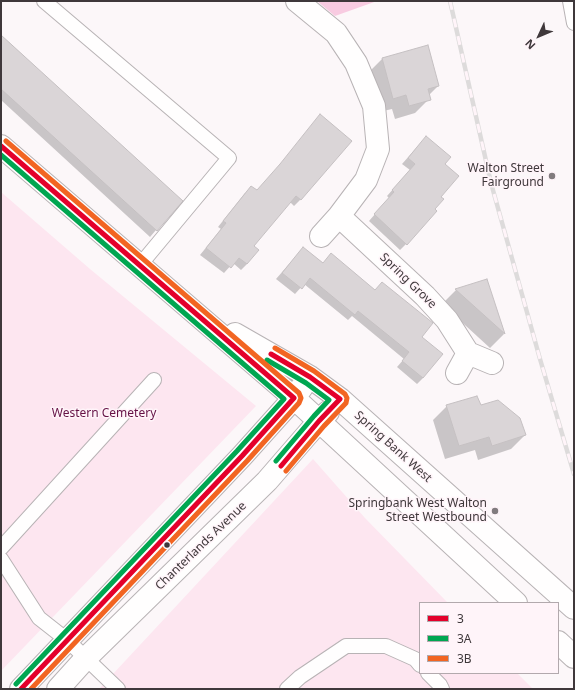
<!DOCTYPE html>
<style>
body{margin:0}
#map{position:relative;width:575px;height:690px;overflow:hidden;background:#fcf7f9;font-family:"Noto Sans",sans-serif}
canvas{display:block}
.frame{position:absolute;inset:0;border:2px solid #3f383b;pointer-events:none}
.legend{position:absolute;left:419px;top:602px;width:140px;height:72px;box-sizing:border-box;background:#fff4f9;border:1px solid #b2a9ad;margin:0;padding:5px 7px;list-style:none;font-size:12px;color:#3f383b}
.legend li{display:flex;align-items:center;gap:8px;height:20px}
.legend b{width:20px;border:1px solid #b2a9ad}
.north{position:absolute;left:519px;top:16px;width:40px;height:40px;-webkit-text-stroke:3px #fff4f9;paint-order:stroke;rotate:226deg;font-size:11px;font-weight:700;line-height:16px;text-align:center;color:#3f383b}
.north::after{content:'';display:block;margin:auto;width:14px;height:18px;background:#3f383b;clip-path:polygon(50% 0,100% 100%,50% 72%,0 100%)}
</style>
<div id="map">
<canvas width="575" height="690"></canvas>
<div class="frame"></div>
<ul class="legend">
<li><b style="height:5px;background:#e4002b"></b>3</li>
<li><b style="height:5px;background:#00a651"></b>3A</li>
<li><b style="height:5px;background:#f26522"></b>3B</li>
</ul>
<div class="north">N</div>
</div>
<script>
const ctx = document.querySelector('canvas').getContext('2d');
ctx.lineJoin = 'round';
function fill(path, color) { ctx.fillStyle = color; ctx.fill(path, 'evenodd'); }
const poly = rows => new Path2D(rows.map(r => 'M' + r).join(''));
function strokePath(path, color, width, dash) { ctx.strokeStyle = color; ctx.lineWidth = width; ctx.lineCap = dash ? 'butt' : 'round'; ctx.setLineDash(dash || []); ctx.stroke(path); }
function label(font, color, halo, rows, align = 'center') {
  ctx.font = font + ' "Noto Sans",sans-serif'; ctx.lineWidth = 3; ctx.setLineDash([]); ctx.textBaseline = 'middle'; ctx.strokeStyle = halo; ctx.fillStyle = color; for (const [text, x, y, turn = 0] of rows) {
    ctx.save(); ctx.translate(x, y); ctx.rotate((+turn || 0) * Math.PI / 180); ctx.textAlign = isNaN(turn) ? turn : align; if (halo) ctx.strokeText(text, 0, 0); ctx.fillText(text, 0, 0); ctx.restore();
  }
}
fill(poly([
 [1,192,90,269,256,406,1,671],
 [313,459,365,518,448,603,420,603,420,673,517,673,533,689,99,689]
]), '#fde6f0');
fill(poly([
 [317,1,377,1,335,16]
]), '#f8cbe1');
fill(poly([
 [1,36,181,201,150,237,1,100],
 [428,46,438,86,428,96,429,99,415,113,395,119,392,109,379,112,368,73,382,59],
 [426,137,444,165,440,197,406,244,400,250,369,221,389,198,387,196,410,170,402,164],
 [350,141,300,200,294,206,290,202,253,246,247,264,241,270,233,263,224,273,200,255,221,229,218,227,245,193,256,191],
 [303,248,420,337,423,378,417,384,397,367,404,359,352,316,348,320,304,284,295,294,276,279],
 [487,280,504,334,490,348,442,304,456,290],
 [447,406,525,435,511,449,478,460,475,450,445,459,433,420]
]), '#0003');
const building = poly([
 [1,35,183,201,157,231,1,89,1,35],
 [428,45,439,86,428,89,431,100,409,106,406,95,393,99,382,58,428,45],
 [320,114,352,141,301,200,296,196,254,246,259,250,247,264,239,258,231,268,206,248,226,223,223,221,251,186,257,190,280,164,320,114],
 [426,136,451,157,445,164,459,176,441,197,444,199,435,209,437,211,407,245,374,214,394,192,392,190,415,164,408,158,426,136],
 [303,247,323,263,331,253,375,290,382,282,433,323,422,337,443,354,423,378,402,361,409,352,358,311,355,315,310,278,302,289,282,273,303,247],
 [487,279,505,334,455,289,487,279],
 [477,396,481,405,498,400,520,418,526,435,492,446,489,437,459,446,446,405,477,396]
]);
fill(building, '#dad5d7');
strokePath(building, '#c5c0c2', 1);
const service = poly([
 [44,1,229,158,140,265],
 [570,1,574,23],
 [1,548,154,380],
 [1,559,39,618,67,640,118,689],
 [428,673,440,685,442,689],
 [287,689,300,677,346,646,386,646,415,659,420,665]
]);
const minor = poly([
 [297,1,336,33,356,63,374,106,378,149,366,180,339,216,321,236],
 [339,216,425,296,447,320,468,353],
 [457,373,468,353,492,363]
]);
const tertiary = poly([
 [1,146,294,398,319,421,516,603],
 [235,334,310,377,340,399,574,608],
 [558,642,574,657],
 [21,689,242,456,294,398,302,387],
 [58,689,86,658,267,481,319,421,328,412]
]);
strokePath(service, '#b8b3b5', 16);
strokePath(minor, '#b8b3b5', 24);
strokePath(tertiary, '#b8b3b5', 24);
strokePath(service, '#fffefe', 14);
strokePath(minor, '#fffefe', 22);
strokePath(tertiary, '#fffefe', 22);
const rail = poly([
 [450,1,491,183,540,359,574,474]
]);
strokePath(rail, '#dddbdb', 4.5);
strokePath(rail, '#fff4f9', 3, [9]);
strokePath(poly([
 [1,146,294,398,242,456,21,689],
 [271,354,310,377,340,399,319,421,281,466]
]), '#e4002b', 5);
strokePath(poly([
 [1,155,284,399,237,451,16,684],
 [267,360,306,383,329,400,314,416,276,461]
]), '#00a651', 5);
strokePath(poly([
 [6,141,299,393,301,398,299,403,247,461,31,689],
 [275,348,314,371,345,394,347,398,346,403,324,426,286,471]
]), '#f26522', 5);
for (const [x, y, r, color] of [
 [552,176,4,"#817b7e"],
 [495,511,4,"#817b7e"],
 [167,545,3.5,"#3f383b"]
]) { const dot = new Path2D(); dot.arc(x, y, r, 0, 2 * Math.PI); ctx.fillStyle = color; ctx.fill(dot); strokePath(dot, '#fff4f9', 1.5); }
label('12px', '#3f383b', '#fff4f9', [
 ["Walton Street",544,169],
 ["Fairground",544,183],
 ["Springbank West Walton",487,504],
 ["Street Westbound",487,518]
], 'right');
label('12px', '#3f383b', '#fff4f9', [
 ["Spring Grove",408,281,44],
 ["Spring Bank West",393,447,42],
 ["Chanterlands Avenue",201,546,-44]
]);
label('12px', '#651145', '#fff4f9', [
 ["Western Cemetery",104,414]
]);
</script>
